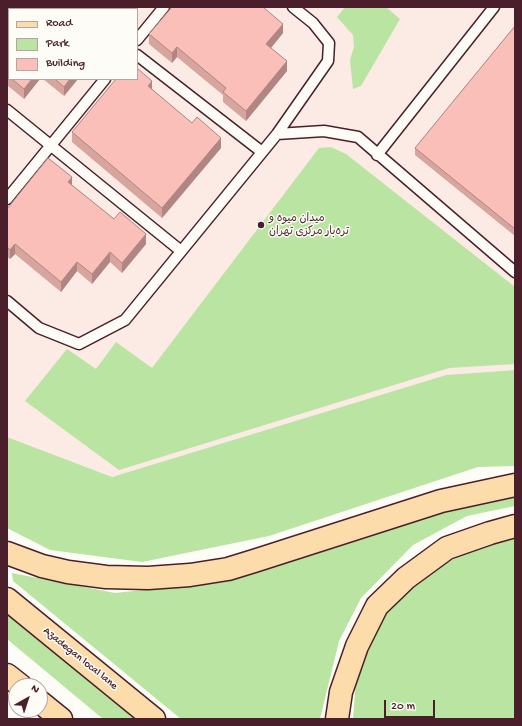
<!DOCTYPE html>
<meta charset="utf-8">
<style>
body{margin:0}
#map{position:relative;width:522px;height:726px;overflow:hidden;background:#fdfcf7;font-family:"Gochi Hand",sans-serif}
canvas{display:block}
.frame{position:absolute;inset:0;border:8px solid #4a1f2b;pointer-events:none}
.legend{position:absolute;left:8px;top:8px;width:130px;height:72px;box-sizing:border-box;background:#fdfcf7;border:1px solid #b5a4a5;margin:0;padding:5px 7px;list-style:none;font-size:12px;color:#4a1f2b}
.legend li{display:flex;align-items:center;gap:8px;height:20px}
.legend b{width:20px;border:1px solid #b5a4a5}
.north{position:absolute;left:8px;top:678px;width:40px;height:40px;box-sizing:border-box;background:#fdfcf7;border:1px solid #b5a4a5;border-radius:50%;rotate:39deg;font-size:11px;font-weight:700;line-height:16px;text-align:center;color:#4a1f2b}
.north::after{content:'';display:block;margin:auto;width:14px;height:18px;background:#4a1f2b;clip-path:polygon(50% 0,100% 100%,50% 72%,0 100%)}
.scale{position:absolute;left:384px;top:700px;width:51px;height:18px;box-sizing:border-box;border:2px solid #4a1f2b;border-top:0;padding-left:5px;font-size:12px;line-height:14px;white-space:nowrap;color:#4a1f2b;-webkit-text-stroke:3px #fdfcf7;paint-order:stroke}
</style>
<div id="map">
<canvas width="522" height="726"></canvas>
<div class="frame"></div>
<ul class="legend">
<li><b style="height:5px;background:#fddcac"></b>Road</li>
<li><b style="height:11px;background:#bae4a1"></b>Park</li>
<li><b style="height:11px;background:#fabfb8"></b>Building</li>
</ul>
<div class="north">N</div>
<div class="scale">20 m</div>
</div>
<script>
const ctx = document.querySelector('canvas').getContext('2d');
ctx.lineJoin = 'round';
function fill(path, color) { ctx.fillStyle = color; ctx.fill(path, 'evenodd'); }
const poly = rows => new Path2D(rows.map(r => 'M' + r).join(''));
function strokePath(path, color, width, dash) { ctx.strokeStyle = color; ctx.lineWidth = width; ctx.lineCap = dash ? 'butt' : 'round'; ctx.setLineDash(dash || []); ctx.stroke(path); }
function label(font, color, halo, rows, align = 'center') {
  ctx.font = font + ' "Gochi Hand","Playpen Sans Arabic",sans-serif'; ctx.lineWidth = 3; ctx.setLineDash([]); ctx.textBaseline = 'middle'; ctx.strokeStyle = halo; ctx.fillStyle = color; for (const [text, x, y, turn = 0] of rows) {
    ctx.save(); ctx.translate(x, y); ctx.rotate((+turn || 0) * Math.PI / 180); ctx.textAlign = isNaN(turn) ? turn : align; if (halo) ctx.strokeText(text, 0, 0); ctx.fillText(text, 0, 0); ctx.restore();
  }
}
fill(poly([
 [7,7,515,7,515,370,446,375,112,477,7,437],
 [9,9,137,9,137,79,9,79]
]), '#fceae4');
fill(poly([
 [345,7,386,7,400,19,361,86,353,89,350,60,354,47,353,35,337,17],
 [331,147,346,154,515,287,515,364,449,368,119,470,25,401,67,349,96,369,116,342,152,368,319,148],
 [515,370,515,466,478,467,269,536,142,562,50,550,7,528,7,437,112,477,446,375],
 [515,495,515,506,467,516,413,545,361,598,339,641,320,719,181,719,13,581,12,573,115,593,219,582,470,501],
 [515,534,515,719,353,719,356,679,370,643,386,613,415,585,439,567,483,543],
 [7,614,135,719,103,719,7,639]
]), '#bae4a1');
const service = poly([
 [78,7,80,9],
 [137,40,164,7],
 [137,55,262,152],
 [7,110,181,251],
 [277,134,324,131,358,137,515,272],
 [377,155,494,7],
 [7,199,105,79],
 [7,301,39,328,79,344,125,320,277,134,328,61,329,43,313,23,293,7]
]);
const primary = poly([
 [7,599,154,719]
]);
const trunk = poly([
 [7,553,42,566,68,572,106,577,148,578,190,575,228,569,254,561,441,501,515,485],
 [7,675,21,686],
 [40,702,61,719],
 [337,719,341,692,357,646,377,606,406,578,447,548,490,533,515,526]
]);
strokePath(service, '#4a1f2b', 13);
strokePath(primary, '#4a1f2b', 25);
strokePath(trunk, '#4a1f2b', 25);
strokePath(service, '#fdfcf7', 10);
strokePath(primary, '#fddcac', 22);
strokePath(trunk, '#fddcac', 22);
fill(poly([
 [103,7,130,7,128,9,105,9],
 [9,12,9,79,40,79,24,99,7,85,7,15],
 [515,26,515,236,415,155,415,148],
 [283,33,271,48,287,71,246,121,223,102,223,95,177,57,172,63,149,44,149,34],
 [43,79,78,79,64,96],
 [152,89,221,148,162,218,72,142,72,132],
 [72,185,114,219,146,244,122,273,110,262,92,284,77,271,61,292,15,254,10,259,7,257,7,209]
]), '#d7a49e');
fill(poly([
 [122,7,130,7,128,9,120,9],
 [283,24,283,33,266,54,266,44],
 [177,47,177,57,172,63,172,53],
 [287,61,287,71,246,121,246,111],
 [32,79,40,79,24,99,24,89],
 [70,79,78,79,64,96,64,87],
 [152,81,152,90,148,86],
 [221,138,221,148,162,218,162,208],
 [72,177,72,187,68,182],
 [146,234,146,244,122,273,122,263],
 [15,244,15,254,10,259,10,250],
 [110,252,110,262,92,284,92,274],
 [77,262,77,271,61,292,61,282]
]), '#af8681');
const building = poly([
 [13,7,58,7,61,9,12,9,13,7],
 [115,7,122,7,120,9,118,9,115,7],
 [172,7,263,7,283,24,266,44,287,61,246,111,223,92,226,88,177,47,172,53,149,34,172,7],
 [9,12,9,77,7,75,7,15,9,12],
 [515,26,515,229,415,148,515,26],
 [137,68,152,81,148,86,192,123,197,117,221,138,162,208,72,132,116,79,137,79,137,68],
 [12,79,32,79,24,89,12,79],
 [55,79,70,79,64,87,55,79],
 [48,158,72,177,68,182,114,219,120,212,146,234,122,263,110,252,92,274,77,262,61,282,15,244,10,250,7,247,7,209,48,158]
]);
fill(building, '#fabfb8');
strokePath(building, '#af8681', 1);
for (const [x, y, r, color] of [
 [261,225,4,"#4a1f2b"]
]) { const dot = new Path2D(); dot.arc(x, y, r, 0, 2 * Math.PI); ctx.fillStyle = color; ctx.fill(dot); strokePath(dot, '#fdfcf7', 1.5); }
label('11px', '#4a1f2b', '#fdfcf7', [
 ["میدان میوه و",269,219],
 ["تره‌بار مرکزی تهران",269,232]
], 'left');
label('11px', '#4a1f2b', '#fdfcf7', [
 ["Azadegan local lane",80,659,39]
]);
</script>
